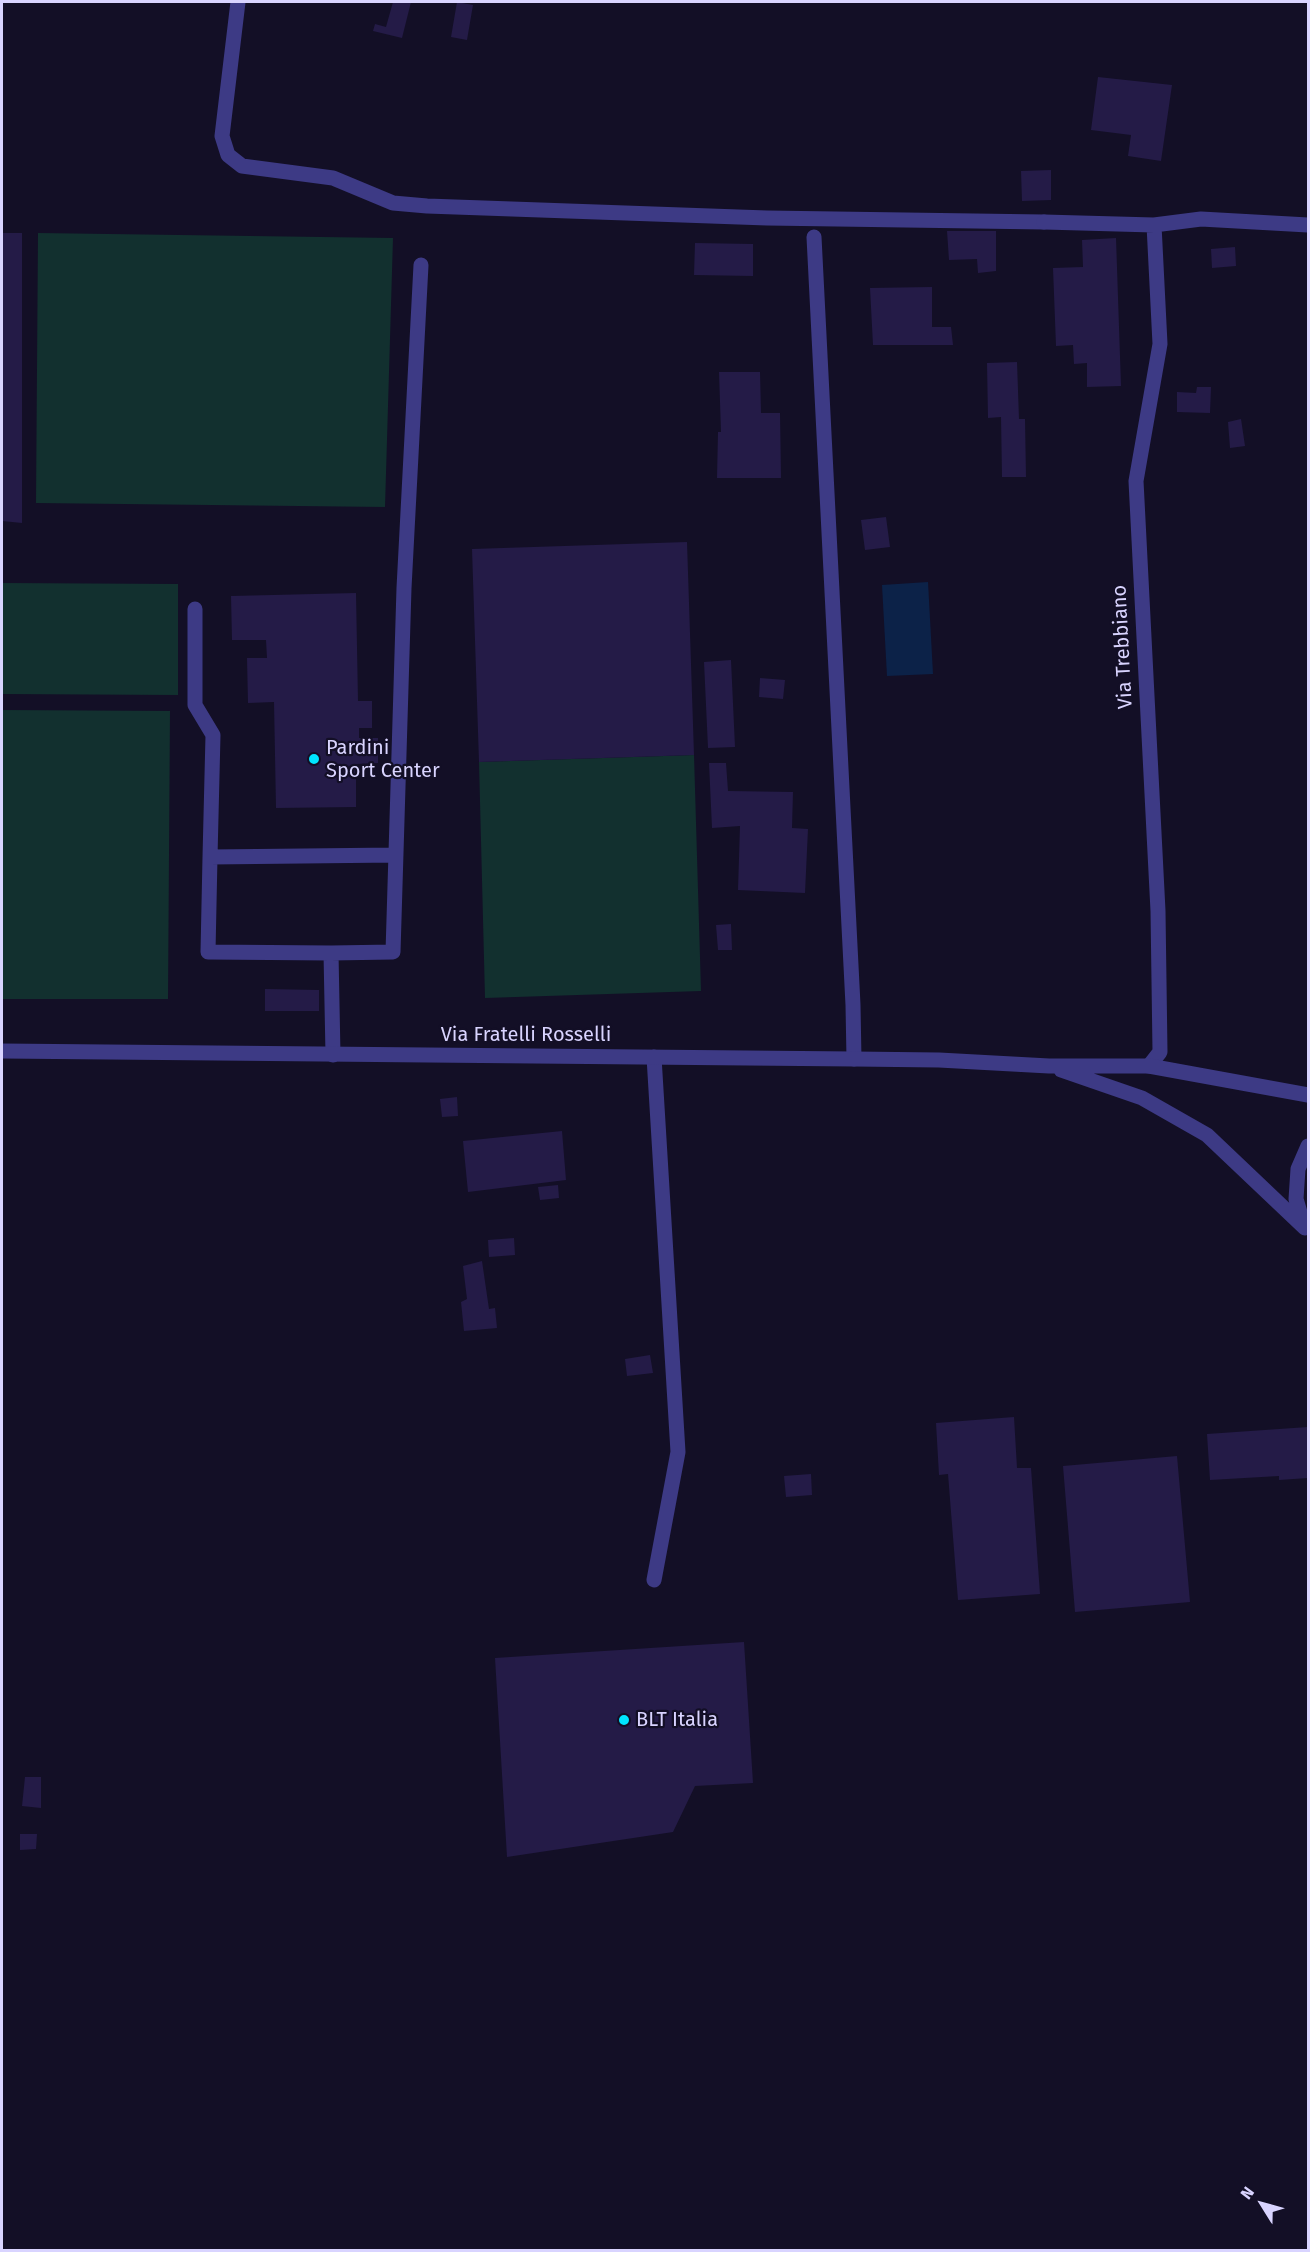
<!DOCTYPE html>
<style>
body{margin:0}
#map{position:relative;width:1310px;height:2252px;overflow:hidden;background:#130f26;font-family:"Fira Sans",sans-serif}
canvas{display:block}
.frame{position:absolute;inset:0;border:3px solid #d9d4ff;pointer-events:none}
.north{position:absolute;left:1232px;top:2174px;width:60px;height:60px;-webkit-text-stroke:4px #130f26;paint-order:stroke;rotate:307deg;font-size:16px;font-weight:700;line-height:24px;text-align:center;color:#d9d4ff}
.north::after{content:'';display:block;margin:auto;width:21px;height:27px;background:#d9d4ff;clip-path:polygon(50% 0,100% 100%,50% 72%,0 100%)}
</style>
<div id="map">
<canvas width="1310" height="2252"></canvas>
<div class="frame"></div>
<div class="north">N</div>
</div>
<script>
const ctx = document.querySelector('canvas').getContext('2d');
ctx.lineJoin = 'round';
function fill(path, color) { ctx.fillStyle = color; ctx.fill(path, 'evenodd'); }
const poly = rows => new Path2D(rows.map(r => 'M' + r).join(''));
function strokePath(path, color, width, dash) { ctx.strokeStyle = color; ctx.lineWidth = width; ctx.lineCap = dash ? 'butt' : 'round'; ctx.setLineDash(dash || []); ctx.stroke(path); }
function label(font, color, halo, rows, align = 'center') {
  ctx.font = font + ' "Fira Sans",sans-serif'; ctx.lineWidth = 4.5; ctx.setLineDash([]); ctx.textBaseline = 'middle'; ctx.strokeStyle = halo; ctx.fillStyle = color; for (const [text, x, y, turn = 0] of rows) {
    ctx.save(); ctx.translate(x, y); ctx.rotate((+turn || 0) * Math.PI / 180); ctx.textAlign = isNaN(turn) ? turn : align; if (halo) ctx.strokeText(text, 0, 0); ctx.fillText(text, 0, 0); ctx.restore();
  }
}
fill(poly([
 [38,233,393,238,385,507,36,503],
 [2,583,178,584,178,695,2,694],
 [2,710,170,711,168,999,2,999],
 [694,755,701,991,485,998,479,762]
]), '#12302f');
fill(poly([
 [928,582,933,674,887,676,882,585]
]), '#0c2248');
fill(poly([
 [393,2,411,2,402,38,373,31,375,24,386,27],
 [457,2,473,5,467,40,451,37],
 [1098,77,1172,85,1161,161,1128,156,1131,135,1091,130],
 [1051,170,1051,200,1022,201,1021,171],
 [947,231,996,231,996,271,978,273,977,259,949,260],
 [2,233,22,233,22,523,2,521],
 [1116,238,1121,386,1087,387,1087,363,1074,364,1073,345,1056,346,1053,268,1083,267,1082,240],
 [695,243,753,244,753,276,694,275],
 [1235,247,1236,266,1212,268,1211,249],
 [932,287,932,327,951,327,953,345,873,345,870,288],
 [1017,362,1019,419,1025,419,1026,477,1002,477,1001,417,988,418,987,363],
 [719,372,760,372,761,413,780,413,781,478,717,478,718,432,721,432],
 [1197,387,1211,387,1210,413,1177,412,1177,392,1196,393],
 [1241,419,1245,446,1230,448,1228,422],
 [886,517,890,547,865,550,861,520],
 [687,542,694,755,479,762,472,549],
 [356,593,358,701,372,701,372,728,359,728,359,738,378,738,378,763,356,764,356,807,276,808,274,702,248,703,247,658,267,658,266,640,232,640,231,596],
 [731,660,735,747,708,748,704,662],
 [760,678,785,680,783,699,759,697],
 [709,763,726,763,728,791,793,792,792,828,808,829,805,893,738,890,740,826,712,828],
 [731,924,732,950,718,950,716,925],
 [265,989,319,990,319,1011,265,1011],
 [457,1097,458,1116,442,1117,440,1099],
 [562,1131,566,1180,468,1192,463,1141],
 [558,1185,559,1198,540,1200,538,1187],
 [514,1238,515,1255,489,1257,488,1240],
 [482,1261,489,1309,495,1308,497,1328,464,1331,461,1302,467,1299,463,1266],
 [650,1355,653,1373,627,1376,625,1359],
 [1014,1417,1017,1468,1031,1468,1040,1594,958,1600,948,1474,939,1475,936,1423],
 [1308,1427,1308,1478,1279,1480,1279,1476,1210,1480,1207,1434],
 [1177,1456,1190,1602,1075,1612,1063,1466],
 [811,1474,812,1495,786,1497,784,1476],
 [744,1642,753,1783,695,1786,673,1832,507,1857,495,1658],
 [25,1777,41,1777,41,1808,22,1806],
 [20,1834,37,1834,36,1849,20,1850]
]), '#241b47');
strokePath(poly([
 [238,2,222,136,228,155,242,166,333,178,393,203,427,206,767,218,1044,222],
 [195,609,195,705,213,735,210,857],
 [331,953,208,952,210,857,396,855],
 [333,1055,331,953,393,952,404,588,421,265],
 [654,1580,678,1452,654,1057]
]), '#3d3a85', 15);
strokePath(poly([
 [1044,222,1154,225,1201,219,1308,225],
 [814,237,853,1005,854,1059],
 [1149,1066,1160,1052,1158,911,1136,481,1160,344,1154,225]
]), '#3d3a85', 15);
strokePath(poly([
 [2,1051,854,1059,939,1060,1049,1066,1149,1066,1308,1095],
 [1061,1070,1142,1098,1207,1135,1305,1228],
 [1304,1226,1296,1199,1298,1169,1308,1146]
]), '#3d3a85', 15);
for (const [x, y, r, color] of [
 [314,759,6,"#00e5ff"],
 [624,1720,6,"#00e5ff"]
]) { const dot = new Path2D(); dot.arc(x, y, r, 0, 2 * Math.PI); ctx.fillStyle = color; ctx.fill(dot); strokePath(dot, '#130f26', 2); }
label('20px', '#d9d4ff', '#130f26', [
 ["Via Trebbiano",1123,647,-93],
 ["Via Fratelli Rosselli",526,1035]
]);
label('20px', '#d9d4ff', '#130f26', [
 ["Pardini",326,748],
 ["Sport Center",326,771],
 ["BLT Italia",636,1720]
], 'left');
</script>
